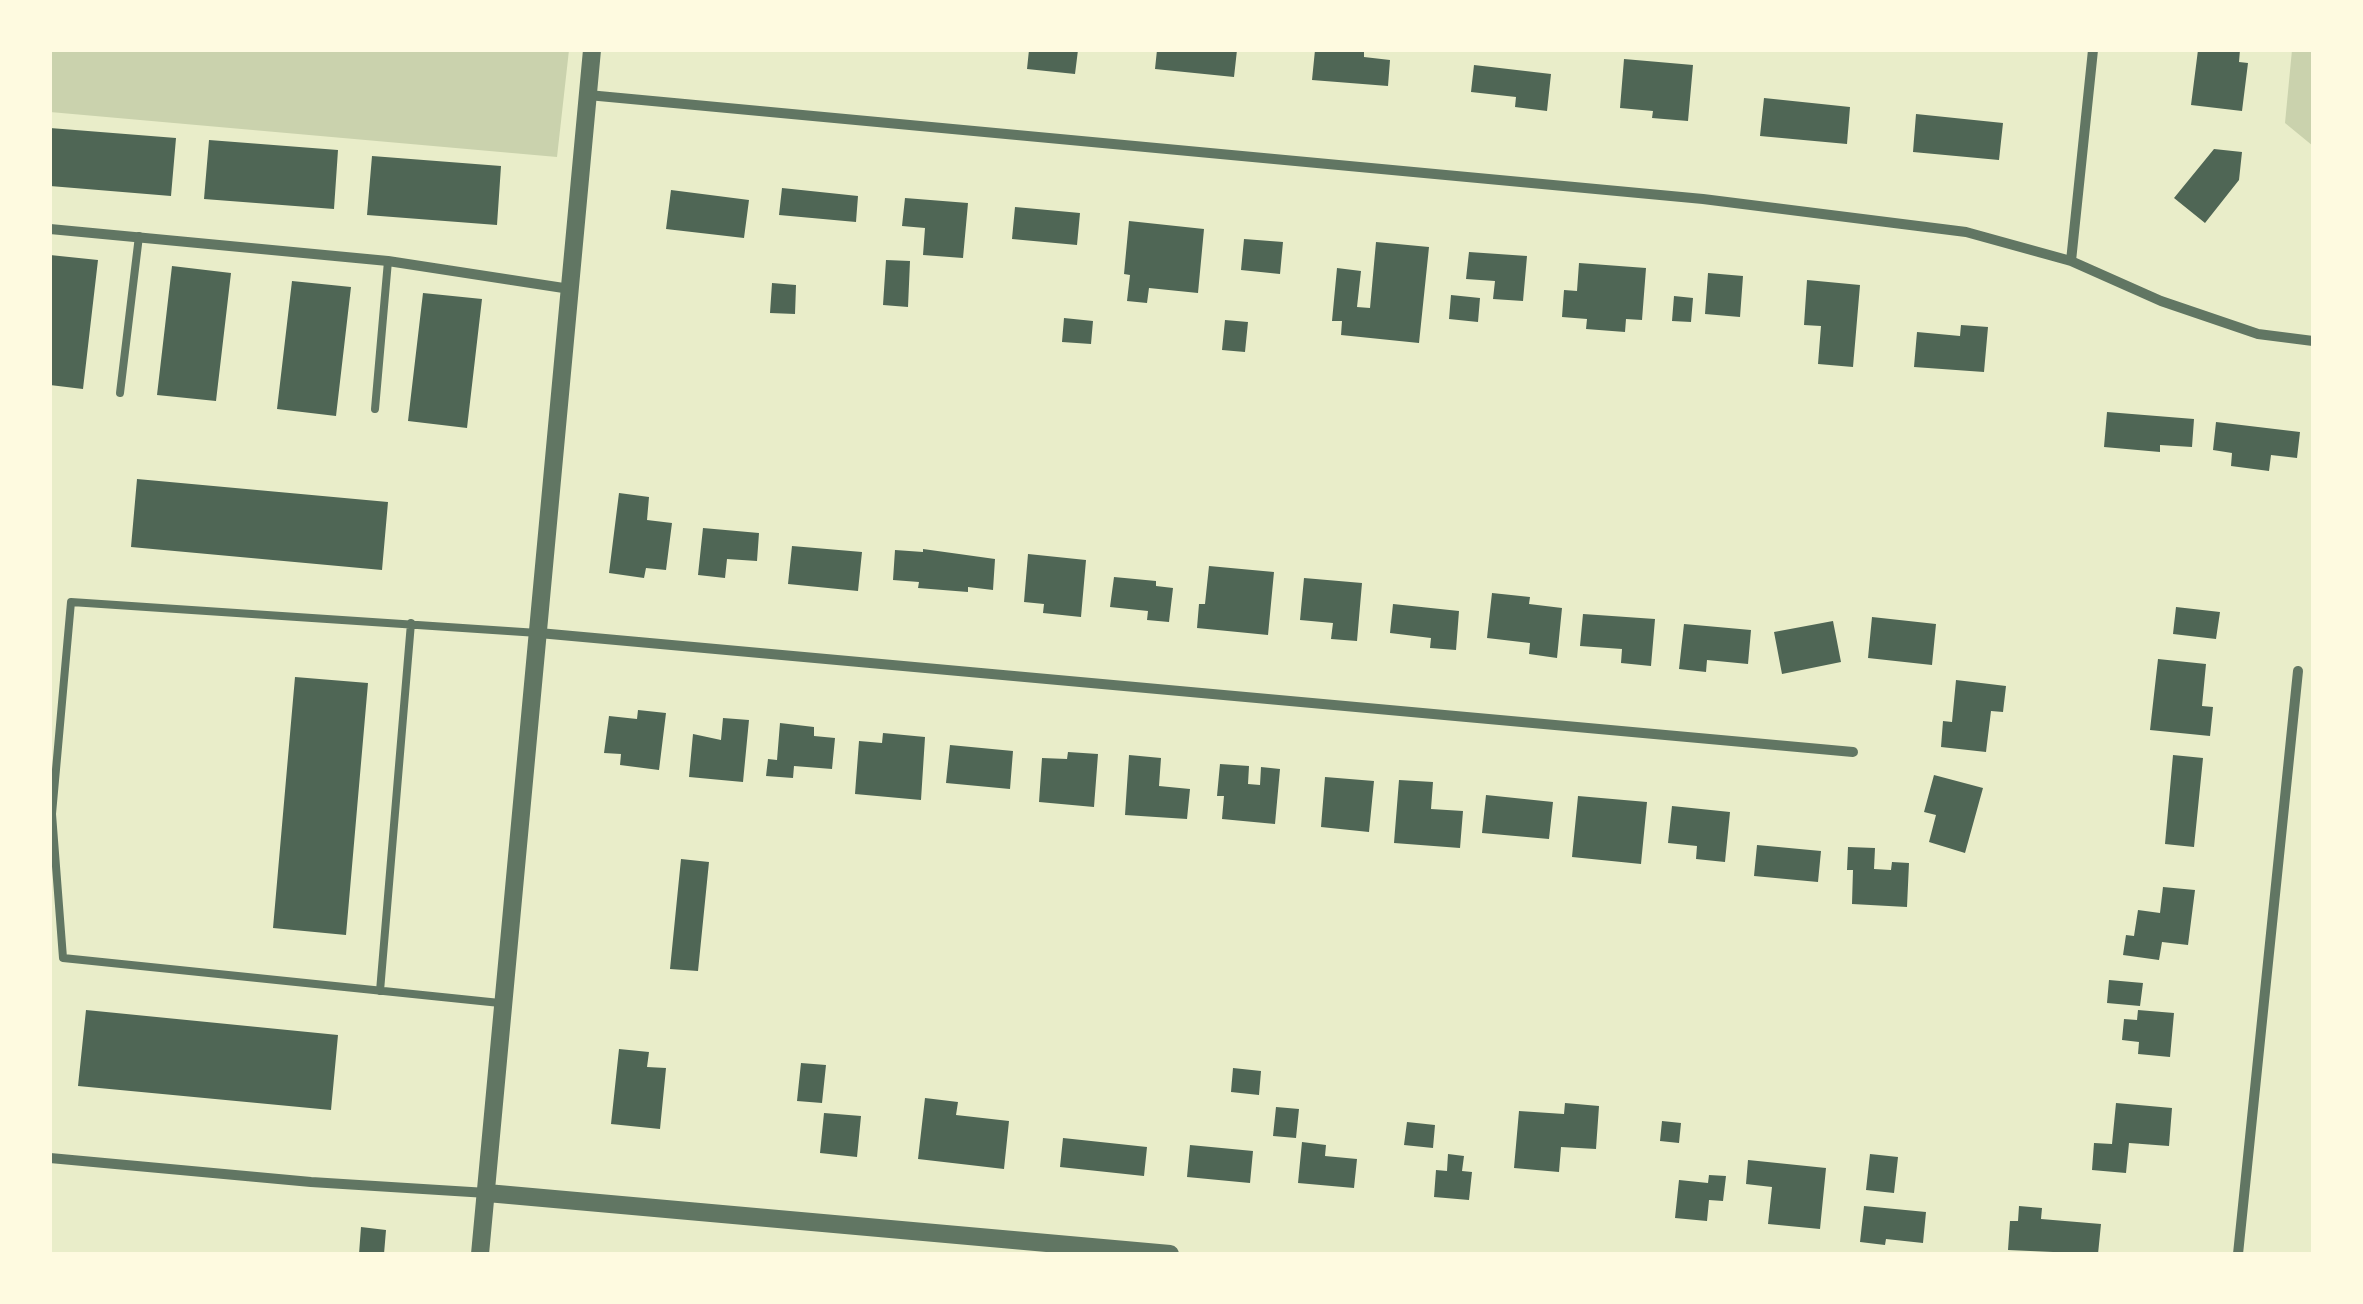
<!DOCTYPE html>
<style>
body{margin:0}
#map{position:relative;width:2363px;height:1304px;overflow:hidden;background:#e9edc9;font-family:Lora,serif}
canvas{display:block}
.frame{position:absolute;inset:0;border:52px solid #fefae0;pointer-events:none}
</style>
<div id="map">
<canvas width="2363" height="1304"></canvas>
<div class="frame"></div>
</div>
<script>
const ctx = document.querySelector('canvas').getContext('2d');
ctx.lineJoin = 'round';
function fill(path, color) { ctx.fillStyle = color; ctx.fill(path, 'evenodd'); }
const poly = rows => new Path2D(rows.map(r => 'M' + r).join(''));
function strokePath(path, color, width, dash) { ctx.strokeStyle = color; ctx.lineWidth = width; ctx.lineCap = dash ? 'butt' : 'round'; ctx.setLineDash(dash || []); ctx.stroke(path); }
fill(poly([
 [50,50,569,50,557,157,50,112],
 [2292,50,2313,50,2313,146,2285,123]
]), '#cad2ad');
fill(poly([
 [1029,50,1078,50,1075,74,1027,69],
 [1157,50,1237,50,1234,77,1155,69],
 [1315,50,1364,50,1364,57,1390,60,1388,86,1312,80],
 [2198,50,2240,50,2239,62,2248,63,2242,111,2191,105],
 [1624,59,1693,65,1688,121,1652,118,1653,111,1620,108],
 [1474,65,1551,74,1547,111,1515,107,1516,97,1471,92],
 [1764,98,1850,107,1847,144,1760,136],
 [1916,114,2003,123,1999,160,1913,152],
 [50,128,176,138,171,196,50,186],
 [209,140,338,150,334,209,204,199],
 [2214,149,2242,152,2239,180,2205,223,2174,198],
 [372,156,501,166,497,225,367,215],
 [782,188,858,196,856,222,779,215],
 [671,190,749,200,744,238,666,229],
 [905,198,968,203,963,258,923,255,925,228,902,226],
 [1015,207,1080,213,1077,245,1012,239],
 [1129,221,1204,229,1198,293,1149,288,1147,303,1127,301,1130,275,1124,274],
 [1244,239,1283,242,1280,274,1241,270],
 [1376,242,1429,247,1419,343,1341,335,1342,321,1332,321,1337,268,1361,271,1357,307,1370,308],
 [1469,252,1527,256,1523,301,1493,299,1495,281,1466,279],
 [50,255,98,260,83,389,50,385],
 [886,260,910,261,908,307,883,305],
 [1579,263,1646,268,1642,320,1626,319,1625,332,1586,329,1587,319,1562,317,1564,290,1577,291],
 [172,266,231,273,216,401,157,395],
 [1708,273,1743,276,1740,317,1705,314],
 [1807,280,1860,285,1853,367,1818,364,1821,326,1804,325],
 [292,281,351,287,336,416,277,409],
 [772,283,796,285,795,314,770,313],
 [423,293,482,299,467,428,408,421],
 [1451,295,1480,298,1478,322,1449,319],
 [1674,296,1693,298,1691,322,1672,321],
 [1064,318,1093,321,1091,344,1062,342],
 [1225,320,1248,322,1245,352,1222,350],
 [1961,325,1988,327,1984,372,1914,367,1917,332,1960,336],
 [2107,412,2194,419,2192,447,2160,445,2160,452,2104,447],
 [2216,422,2300,432,2297,458,2271,455,2269,471,2231,466,2232,453,2213,450],
 [137,479,388,502,382,570,131,547],
 [619,493,649,497,647,520,672,523,666,570,646,568,644,578,609,573],
 [703,528,759,533,757,561,727,559,725,578,698,575],
 [792,546,862,552,858,591,788,584],
 [923,549,995,559,993,590,968,587,968,592,918,588,919,582,893,580,895,550,923,552],
 [1028,554,1086,560,1081,617,1043,613,1044,604,1024,602],
 [1209,566,1274,572,1268,635,1197,628,1199,604,1205,604],
 [1114,577,1156,581,1156,586,1173,588,1169,622,1147,620,1148,611,1110,607],
 [1304,578,1362,583,1357,641,1331,639,1333,623,1300,620],
 [1492,593,1530,597,1529,604,1562,608,1557,658,1529,654,1530,643,1487,638],
 [1393,604,1459,611,1456,650,1430,648,1431,638,1390,633],
 [2176,607,2220,612,2216,639,2173,634],
 [1583,614,1655,619,1651,666,1621,663,1622,649,1580,646],
 [1872,617,1936,624,1932,665,1868,658],
 [1833,621,1841,662,1782,674,1774,632],
 [1684,624,1751,630,1748,664,1707,660,1706,672,1679,669],
 [2158,659,2206,664,2202,706,2213,707,2210,736,2150,730],
 [295,677,368,683,346,935,273,928],
 [1956,680,2006,686,2003,712,1991,711,1986,752,1941,747,1943,721,1952,722],
 [638,710,666,713,659,770,620,765,621,754,604,753,609,716,637,719],
 [723,718,749,720,743,782,689,777,693,734,721,740],
 [780,723,814,727,814,736,835,738,832,769,794,766,793,778,766,776,768,759,777,760],
 [883,733,925,737,921,800,855,794,859,741,882,743],
 [950,745,1013,751,1010,789,946,783],
 [1068,752,1098,754,1094,807,1039,802,1042,758,1067,759],
 [1129,755,1161,758,1159,786,1190,789,1187,819,1125,815],
 [2173,755,2203,758,2194,847,2165,844],
 [1220,764,1249,766,1248,784,1260,785,1261,767,1280,769,1275,824,1222,819,1224,796,1217,796],
 [1934,775,1983,788,1965,853,1929,842,1936,815,1924,812],
 [1325,777,1374,781,1369,832,1321,827],
 [1399,780,1433,782,1431,809,1463,811,1460,848,1394,843],
 [1486,795,1553,802,1549,839,1482,833],
 [1578,796,1647,802,1641,864,1572,857],
 [1672,806,1730,812,1725,862,1696,859,1697,846,1668,843],
 [1757,845,1821,851,1818,882,1754,876],
 [1848,847,1875,848,1874,869,1891,870,1892,862,1909,863,1907,907,1852,904,1853,870,1847,870],
 [681,859,709,862,698,971,670,969],
 [2163,887,2195,890,2188,945,2162,942,2159,960,2123,955,2126,935,2134,936,2138,910,2160,913],
 [2109,980,2143,983,2140,1006,2107,1003],
 [86,1010,338,1035,331,1110,78,1086],
 [2138,1010,2174,1013,2170,1057,2138,1054,2139,1042,2122,1040,2124,1019,2137,1020],
 [619,1049,649,1052,647,1067,666,1068,660,1129,611,1124],
 [801,1063,826,1065,822,1103,797,1101],
 [1233,1068,1261,1071,1259,1095,1231,1092],
 [925,1098,958,1102,956,1115,1009,1121,1004,1169,918,1159],
 [1565,1103,1599,1106,1596,1149,1561,1147,1559,1172,1514,1168,1519,1111,1564,1114],
 [2116,1103,2172,1108,2169,1146,2129,1143,2126,1173,2092,1170,2094,1143,2112,1144],
 [1276,1107,1299,1109,1296,1138,1273,1136],
 [824,1113,861,1116,857,1157,820,1153],
 [1662,1121,1681,1123,1679,1143,1660,1141],
 [1407,1122,1435,1125,1433,1148,1404,1145],
 [1063,1138,1147,1147,1144,1176,1060,1167],
 [1302,1142,1326,1145,1325,1156,1357,1159,1354,1188,1298,1183],
 [1190,1145,1253,1151,1250,1183,1187,1177],
 [1448,1154,1464,1156,1462,1171,1472,1172,1469,1200,1434,1197,1436,1170,1447,1171],
 [1870,1154,1898,1157,1894,1193,1866,1190],
 [1748,1160,1826,1168,1820,1229,1768,1224,1772,1187,1746,1184],
 [1709,1175,1726,1176,1723,1201,1709,1200,1707,1221,1675,1218,1679,1180,1708,1183],
 [1864,1206,1926,1212,1923,1243,1886,1239,1885,1245,1860,1242],
 [2019,1206,2042,1208,2041,1219,2101,1224,2098,1254,2008,1250,2010,1221,2018,1221],
 [361,1227,386,1230,384,1254,359,1254]
]), '#4f6655');
strokePath(poly([
 [120,393,139,236],
 [375,409,388,261],
 [380,991,411,623],
 [500,1003,63,958,52,814,71,602,538,633]
]), '#617663', 8);
strokePath(poly([
 [588,95,1703,199,1966,232,2071,261,2161,301,2258,334,2313,341],
 [50,229,388,261,570,289],
 [2071,261,2093,50],
 [539,633,1853,752],
 [50,1158,311,1182,487,1193],
 [2238,1254,2298,671]
]), '#617663', 10);
strokePath(poly([
 [487,1193,1170,1254],
 [480,1254,592,50]
]), '#617663', 18);
</script>
